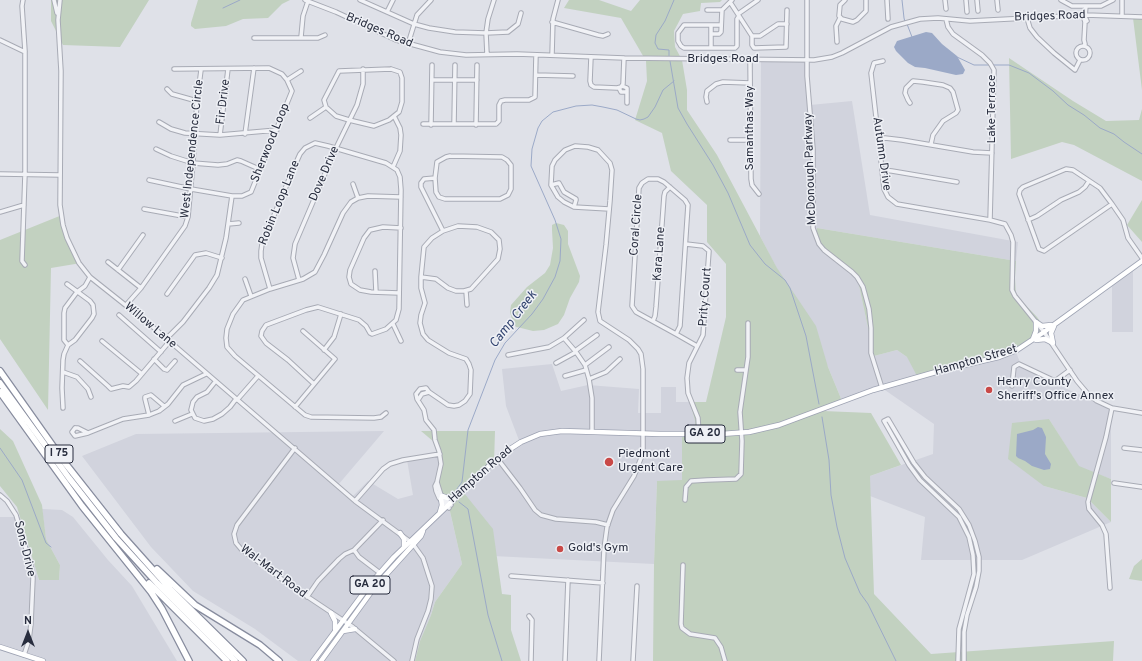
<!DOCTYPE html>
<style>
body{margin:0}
#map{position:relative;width:1142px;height:661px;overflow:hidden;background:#dfe1e8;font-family:Overpass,sans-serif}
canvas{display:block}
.north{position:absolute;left:8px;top:613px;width:40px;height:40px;-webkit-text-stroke:3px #eef0f5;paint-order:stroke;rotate:0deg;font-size:11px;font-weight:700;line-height:16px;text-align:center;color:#282d3e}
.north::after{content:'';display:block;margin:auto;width:14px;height:18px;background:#282d3e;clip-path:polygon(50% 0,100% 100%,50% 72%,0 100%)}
</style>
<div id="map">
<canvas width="1142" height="661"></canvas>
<div class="north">N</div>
</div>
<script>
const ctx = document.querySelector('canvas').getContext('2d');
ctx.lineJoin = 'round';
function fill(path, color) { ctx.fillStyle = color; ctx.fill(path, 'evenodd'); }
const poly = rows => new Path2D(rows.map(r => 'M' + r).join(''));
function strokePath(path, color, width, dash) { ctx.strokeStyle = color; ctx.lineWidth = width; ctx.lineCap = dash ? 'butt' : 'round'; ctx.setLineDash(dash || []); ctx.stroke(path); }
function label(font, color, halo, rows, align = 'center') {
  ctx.font = font + ' Overpass,sans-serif'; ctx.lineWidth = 3; ctx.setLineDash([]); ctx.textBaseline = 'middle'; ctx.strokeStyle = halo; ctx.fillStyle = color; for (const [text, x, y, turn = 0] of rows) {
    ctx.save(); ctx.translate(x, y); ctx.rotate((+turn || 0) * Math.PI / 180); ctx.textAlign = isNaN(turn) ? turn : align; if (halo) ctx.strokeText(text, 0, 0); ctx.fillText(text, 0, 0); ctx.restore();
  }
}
fill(poly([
 [806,60,810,105,852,101,870,215,1018,242,1016,261,817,228,857,276,874,356,897,350,907,357,1016,352,1021,365,1069,390,1111,407,1111,479,1079,467,1049,419,1044,486,1087,498,1111,522,1022,560,921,560,925,517,870,496,870,476,933,454,934,424,882,388,842,401,828,367,760,236,761,61],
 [1133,267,1133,332,1112,332,1112,282],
 [552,364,561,391,588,385,639,389,638,413,661,413,661,387,676,387,676,402,690,402,695,421,695,436,682,436,682,481,657,481,654,564,493,556,464,493,494,464,520,443,506,406,502,369],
 [384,431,338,485,352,497,368,481,398,499,413,495,407,460,437,455,462,564,435,602,431,615,420,641,415,661,298,661,255,629,193,591,151,547,82,456,136,434],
 [42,509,62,510,73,517,108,560,132,586,177,661,33,661,0,650,0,517,20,517,39,580,59,580,60,565,46,539]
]), '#d1d3dd');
fill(poly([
 [51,0,149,0,120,47,63,45,51,21],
 [198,0,290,0,282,4,268,18,243,19,226,26,195,29,191,26,191,23],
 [569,0,599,0,631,11,640,0,722,0,720,2,701,3,700,11,683,14,674,31,675,47,682,60,687,90,687,110,717,155,777,268,816,326,828,367,842,401,823,411,871,413,901,465,870,476,874,594,931,654,1114,641,1113,661,653,661,654,564,657,481,682,480,682,436,695,436,695,421,690,402,706,402,726,317,726,264,707,242,707,205,671,171,662,133,635,120,647,81,646,61,621,18,564,8],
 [1133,18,1142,18,1142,90],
 [1009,58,1073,101,1106,121,1139,120,1142,109,1142,181,1074,145,1062,142,1011,159],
 [1142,200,1142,242,1127,225],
 [62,215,64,234,71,248,81,263,51,268,48,410,0,339,0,240],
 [556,223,564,225,568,231,568,244,580,276,579,282,570,298,564,315,558,324,544,330,533,331,521,328,516,327,513,323,510,312,511,305,527,287,545,273,550,265,553,248,552,230,552,225],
 [817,228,1016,261,1015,278,1016,295,1037,317,1047,331,1016,352,985,363,917,376,907,357,897,350,874,356,857,276,816,244],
 [1049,419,1079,466,1111,479,1111,522,1087,498,1044,486,1008,459,1012,423],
 [0,429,13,441,42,505,46,539,60,565,59,580,39,580,17,507,0,486],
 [421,431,495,431,494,464,464,493,493,529,502,594,511,595,511,630,521,661,415,661,420,641,431,615,435,602,462,564,449,507,435,490,440,465,434,442],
 [1142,559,1142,581,1129,579,1134,566]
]), '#c2d1c0');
fill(poly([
 [926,32,932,33,942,44,957,56,965,70,963,74,956,75,925,68,915,67,908,63,896,51,894,47,897,41],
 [1038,427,1042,428,1046,437,1045,454,1051,464,1050,469,1044,470,1032,466,1025,461,1018,458,1016,456,1017,434,1033,430]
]), '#9ba9c7');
strokePath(poly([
 [902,0,904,18,905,22],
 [223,8,240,0],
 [907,24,912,37],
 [669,56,669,50,658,49,655,43,656,35,665,21,674,0],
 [957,57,974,65,990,65],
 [670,61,678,108,687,124,713,165,728,193,750,245,765,264,785,280,790,288,806,336,819,404],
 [993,65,1009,65,1029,73,1053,91,1068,105,1084,115,1100,128,1114,134,1124,142,1142,154],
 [822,417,829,460,831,495,837,527,845,558,860,593,868,604,896,661],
 [0,448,22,480,46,543,51,547],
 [454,493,462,482,468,430,495,360,505,343,532,314,543,299,555,277,560,261,561,239,555,220,531,166,532,149,538,128,542,121,553,112,576,106,592,105,603,107,617,110,636,119,640,120,644,119,648,117,655,107,663,90,674,81],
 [459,502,468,509,488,615,502,661]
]), '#9ba9c7', 1);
const minor = poly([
 [23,0,22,6,25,51,25,174,22,261,25,265],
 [54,0,57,13],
 [60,0,58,20,61,71,60,205,63,225,67,238,79,263,90,277,153,327,355,501,412,543],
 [305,0,336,12,396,40,440,52,466,55,517,54,624,58,814,60,832,57,842,53,891,27,920,19,938,18,970,21,1086,15,1142,17],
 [360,0,414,24,429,28,455,32,486,33,508,32,518,24,521,13],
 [807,0,807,76,813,149,813,228,819,244,824,250,852,272,857,277,863,287,869,309,871,328,871,353,882,388],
 [845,0,840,5,839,16,842,19,853,22,857,20,866,11,866,0],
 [887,0,888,19],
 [945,0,946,9],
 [966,0,967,12],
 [977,0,978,11],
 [997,0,998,10],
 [1061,0,1072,6,1101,6,1113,0],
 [1122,0,1122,16],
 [730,2,752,36,760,36,778,24,787,24],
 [707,10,722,10],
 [387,12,393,0],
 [738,14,758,0],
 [1027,18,1030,28,1037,37,1054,53,1075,70,1080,60],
 [946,19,948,27,953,34,982,55,990,63,994,70,990,220],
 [552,22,598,35,603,36,608,34],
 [1085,22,1084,19,1085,17,1086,6],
 [711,25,711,48],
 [721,25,684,25,678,33,678,41,681,46,684,48,735,48,737,46,737,19,739,16],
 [711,34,719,34,721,32,722,10,732,0],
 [752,36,752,45,754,48,786,47,787,10],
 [301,37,303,16,308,1],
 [254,38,318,38,325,35],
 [0,40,25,52],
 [837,42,836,26,840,18],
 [408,44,417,15,431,0],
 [1085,44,1084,40,1085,22,1087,21,1085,17],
 '1076 53a7 7 0 1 1 14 0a7 7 0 1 1-14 0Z',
 [487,54,486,33,488,19,494,0],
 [552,55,553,19,558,0],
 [591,57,590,81,591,85,594,87,617,88,621,87,623,84,624,58],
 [750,60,751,179,752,185,759,194],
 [883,61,874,63,871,73,882,170,884,189,888,197,897,204,990,220,1005,224,1011,235,1013,242,1012,290,1015,296,1044,332,1077,381,1088,394,1097,401,1112,408,1142,413],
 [391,69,400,72,402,78,402,102,399,112,389,120,374,126,349,120,336,116,326,107,324,100,339,71,391,69],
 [536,75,573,76],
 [287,80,301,71],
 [432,80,477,80],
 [622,86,627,88,627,103],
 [619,88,621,92,627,92],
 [167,89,172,94,197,101],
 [707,102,706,97,707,91,716,84,723,82,750,83],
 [910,103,908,100,905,93,906,88,913,81,923,82,943,85,950,88,953,92,958,110,956,113,943,121,933,135,931,144],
 [310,118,326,107],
 [159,122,171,129,185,133,220,135,277,130],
 [423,124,496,124,499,121,499,105,501,101,505,100,529,100,535,97,536,55],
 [454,124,455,65],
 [431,125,432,65],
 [476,125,477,65],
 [245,134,254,68],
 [220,135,228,69],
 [878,139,885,138,902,140,973,152,992,153],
 [730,140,751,140],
 [156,149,171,156,193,163,218,165,227,164,237,160,241,161,259,169],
 [450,156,502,157,507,160,511,165,511,189,508,195,500,199,445,199,439,197,436,192,435,178,437,162,446,157,450,156],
 [393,167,400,151,401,135,400,128,394,116],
 [882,170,892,171,957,182],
 [0,174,60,175],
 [435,178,424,179,421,183,421,187,443,231],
 [149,180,191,189,232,196,242,196,251,192,292,91,287,80,282,74,269,68,174,69],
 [353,184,358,198],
 [551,185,559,183,564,192,576,199,576,200,574,207],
 [1112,204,1044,251,1039,249,1019,194,1020,190,1023,187,1066,169,1073,170,1100,188,1112,204,1123,220,1128,238,1142,258],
 [144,209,188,217],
 [0,212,24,205],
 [1028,220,1037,216,1061,200,1079,192,1085,187,1089,181],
 [228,224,239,223],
 [686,244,703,246,709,251,703,335,689,363,687,378,688,393,698,418,699,434],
 [108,262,141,288],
 [118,270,143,235],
 [375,271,376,292],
 [421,277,424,247,432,238,443,231,458,226,477,227,491,232,499,240,500,249,498,259,471,289,464,291,456,291,448,288,436,279,421,277,421,288,425,303,421,315,420,323,423,334,428,340,436,345,449,353,466,359,469,364,471,370,470,394,465,401,459,405,454,406,448,405,429,392,426,388,420,389,416,394,417,399,424,410,426,420,434,430,435,440,439,451,441,464,437,482,435,486,436,491,439,498,449,508],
 [245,279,251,296],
 [299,280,293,258,295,244,336,148,357,105,363,84,363,69],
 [270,289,261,258,261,251,262,244,295,165,300,154,305,148,315,143,328,146,386,163,397,170,400,177,401,190,399,309,396,320,386,329,372,334,370,333,366,326,359,320,318,307,306,310,266,325,262,331,261,336,266,343,288,360,314,384],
 [466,291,467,305],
 [399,293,371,292,360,290,351,284,349,277,350,270,364,238,370,230,383,227,401,228],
 [167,294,195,255,206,253,222,258],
 [126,305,141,288,185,226,188,217,193,163,197,101,201,70],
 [119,315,161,352],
 [653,321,655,316,656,307,664,196,665,192,670,187],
 [393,324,401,341],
 [676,334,680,326,688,205,685,200,664,182,658,179,648,179,642,183,639,188,632,306,636,312,676,334,697,346],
 [564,338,576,352,585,365,589,379,592,398,592,431],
 [166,339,183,322,209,288,217,275,226,238,232,196],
 [102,341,142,374],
 [68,345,64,340,64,313,65,308,77,292,85,286,90,277],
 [324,350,334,337,341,314],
 [575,351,597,335],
 [508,355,549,347,564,338,584,320],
 [154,359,164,369,167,370,175,361],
 [80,361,108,386,111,389,123,386,129,387,136,381,169,342],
 [556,363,576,352],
 [585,365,609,347],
 [737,370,746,370],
 [63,372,77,377,88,389,91,397],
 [565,376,586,370],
 [589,379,606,372,620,359],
 [215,382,207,392,197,397,193,402,191,410,195,418,204,421,213,419,222,414,230,407,236,399],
 [1012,386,1014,367,1019,364,1055,381,1070,370],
 [237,400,258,376],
 [418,400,422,394,429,392],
 [295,407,335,359,303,331],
 [63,408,62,388,63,360,64,354,68,345,75,340,92,318,94,314,93,305,90,301,67,284],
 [386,413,381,417,374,418,311,417,305,415,235,356,227,347,226,338,227,329,233,314,243,300,270,289,303,279,315,272,324,255,343,213,351,202,358,198,368,196,401,197],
 [149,415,145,399,145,397,151,395,164,406],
 [175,421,192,414],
 [75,428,78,428,88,433,75,436,72,432,75,428],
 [88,433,123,419,149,415,159,411,168,404,183,385,206,374],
 [295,448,237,525,234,534,236,543,241,549,287,583,353,627,394,661],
 [1124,448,1142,450],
 [497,458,520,488,535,510,541,515,556,519,596,522,608,525],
 [437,482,441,495,451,505],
 [1114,483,1142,487],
 [0,495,7,501,16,515,31,566,33,578,31,624,29,640,24,655],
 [685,500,686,487,691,481,707,480,736,479,741,474,742,441,740,412,748,357,748,323],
 [355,501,383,469,390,464,403,460,440,454],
 [354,550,359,557,380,573],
 [683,565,681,624,682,628,690,634,715,638,721,647,725,661],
 [511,576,603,583],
 [1110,588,1106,534,1102,525,1089,509,1088,502,1106,437,1112,408],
 [307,597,318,581,339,559,345,554,354,550,383,520],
 [529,616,532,620,531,661],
 [412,661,417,639,428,611,431,599,432,586,423,558,413,544],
 [565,661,568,580],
 [599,661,604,549,607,527,613,510,634,476,643,453,643,369,641,354,638,349,629,340,600,321,598,312,606,245,610,201,612,170,610,163,598,150,588,147,575,146,565,150,555,160,552,166,551,185,558,197,564,202,574,207,609,209],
 [633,661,637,586],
 [958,661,959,629,974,574,973,555,969,537,959,517,920,480,909,465,884,421,888,419,914,463,925,477,959,509,969,525,975,541,979,557,979,571,976,587,967,615,964,632,964,661]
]);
const major = poly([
 [1036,322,1042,326,1051,325],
 [1033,339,1036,331,1036,322],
 [1036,340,1045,339,1053,343],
 [1053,343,1051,333,1054,326],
 [442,496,448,498,456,497],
 [440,512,442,505,441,499],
 [400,533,404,539,404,547],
 [331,613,335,621,335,629],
 [343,631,355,629],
 [0,647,43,661],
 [313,661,371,583,394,557,490,465,504,453,521,442,540,434,562,431,660,434,721,434,749,432,779,425,873,390,943,370,999,357,1017,350,1044,332,1142,261],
 [321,661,374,588,421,536,423,531]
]);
const highway = poly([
 [0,371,65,463,121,534,171,590,243,661],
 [0,383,69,478,116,538,157,583,235,661],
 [0,392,82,506,151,592,162,609,189,661],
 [157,569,195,605,260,645,279,661],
 [149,583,227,661]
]);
strokePath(minor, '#a8abb5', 5.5);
strokePath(major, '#9ea3b3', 6);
strokePath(highway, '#878c9e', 8);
strokePath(minor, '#f1f2f6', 3.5);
strokePath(major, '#fff', 4.5);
strokePath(highway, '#fff', 5.5);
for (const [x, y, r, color] of [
 [989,390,4,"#c94947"],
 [609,462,5,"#c94947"],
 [560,549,4,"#c94947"]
]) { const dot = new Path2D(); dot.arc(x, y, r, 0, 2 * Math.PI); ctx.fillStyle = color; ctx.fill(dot); strokePath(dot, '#eef0f5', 1.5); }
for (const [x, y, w] of [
 [705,434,40],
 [59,454,28],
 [370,585,40]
]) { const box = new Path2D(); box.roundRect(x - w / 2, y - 9, w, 18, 3); ctx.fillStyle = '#eef0f5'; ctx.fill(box); strokePath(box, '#282d3e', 1); }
label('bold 11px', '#282d3e', null, [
 ["GA 20",705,434],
 ["I 75",59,454],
 ["GA 20",370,585]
]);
label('12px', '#282d3e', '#eef0f5', [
 ["Bridges Road",1050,17,-2],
 ["Bridges Road",379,31,23],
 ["Bridges Road",723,60],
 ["Fir Drive",224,102,-83],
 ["Lake Terrace",993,109,-90],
 ["Samanthas Way",751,128,-90],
 ["Sherwood Loop",271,143,-68],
 ["West Independence Circle",193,149,-84],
 ["Autumn Drive",881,154,82],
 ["McDonough Parkway",811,169,-92],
 ["Dove Drive",325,174,-67],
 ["Robin Loop Lane",280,203,-68],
 ["Coral Circle",637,225,-86],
 ["Kara Lane",660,254,-86],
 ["Prity Court",706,297,-86],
 ["Willow Lane",150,326,40],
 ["Hampton Street",976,361,-16],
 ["Hampton Road",481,475,-41],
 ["Sons Drive",24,549,76],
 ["Wal-Mart Road",273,572,37]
]);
label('12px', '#282d3e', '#eef0f5', [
 ["Henry County",997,383],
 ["Sheriff's Office Annex",997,397],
 ["Piedmont",618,455],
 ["Urgent Care",618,469],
 ["Gold's Gym",568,549]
], 'left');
label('italic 13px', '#344571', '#eef0f5', [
 ["Camp Creek",514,320,-52]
]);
</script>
